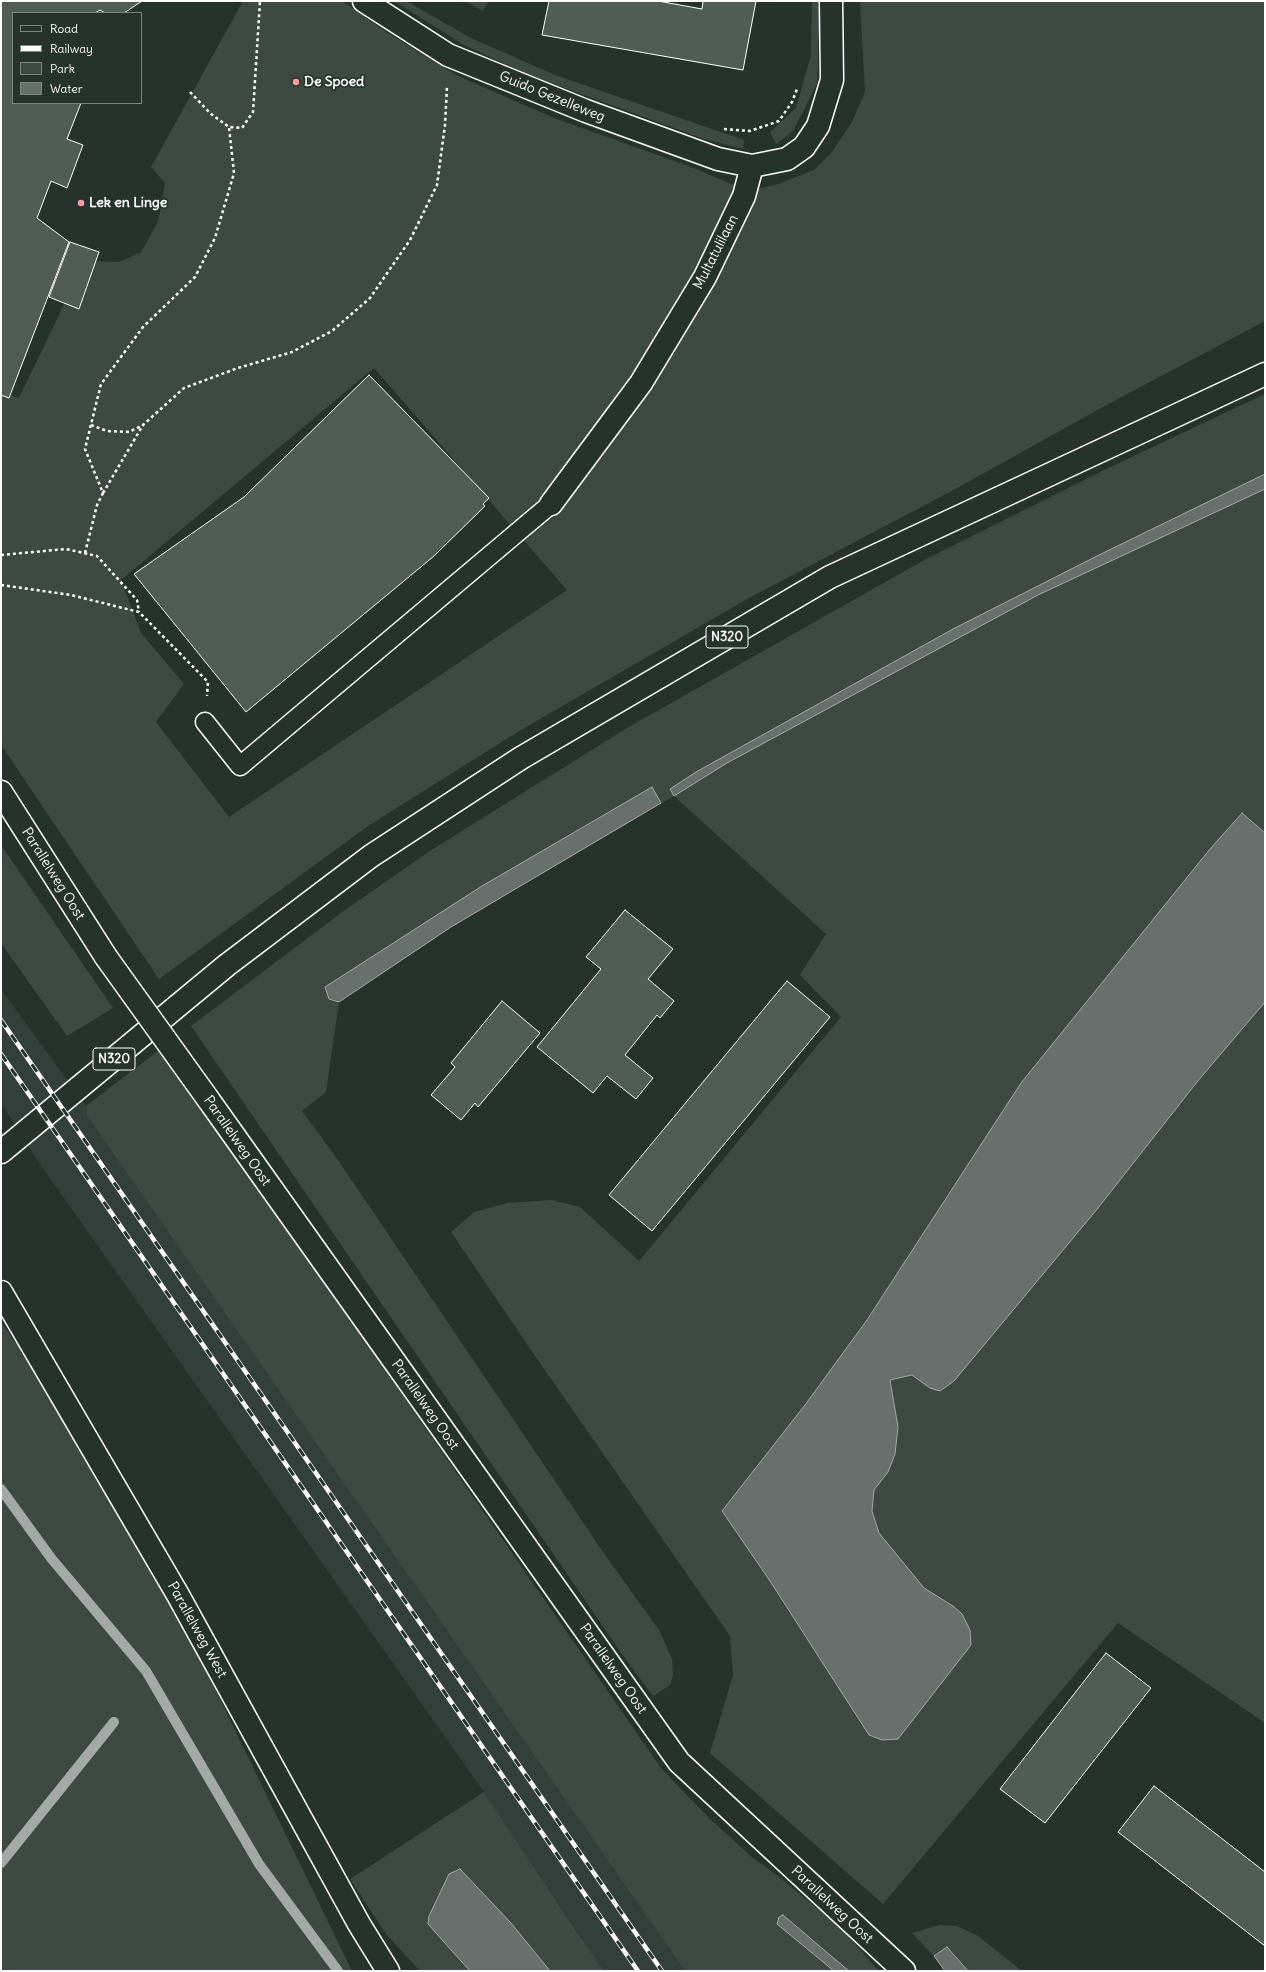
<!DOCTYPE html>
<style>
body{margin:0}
#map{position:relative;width:1266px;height:1972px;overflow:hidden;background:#26332d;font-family:Delius,sans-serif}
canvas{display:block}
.frame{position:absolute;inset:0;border:2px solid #fff;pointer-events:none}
.legend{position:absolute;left:12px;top:12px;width:130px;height:92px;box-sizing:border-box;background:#26332d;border:1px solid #7d8581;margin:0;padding:5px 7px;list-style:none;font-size:12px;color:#fff}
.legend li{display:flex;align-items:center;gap:8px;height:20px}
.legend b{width:20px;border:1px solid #7d8581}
</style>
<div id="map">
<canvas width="1266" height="1972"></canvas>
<div class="frame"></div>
<ul class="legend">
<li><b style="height:5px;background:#26332d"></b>Road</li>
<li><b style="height:5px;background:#fff"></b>Railway</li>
<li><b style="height:11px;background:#3e4944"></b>Park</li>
<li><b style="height:11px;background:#67706c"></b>Water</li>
</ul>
</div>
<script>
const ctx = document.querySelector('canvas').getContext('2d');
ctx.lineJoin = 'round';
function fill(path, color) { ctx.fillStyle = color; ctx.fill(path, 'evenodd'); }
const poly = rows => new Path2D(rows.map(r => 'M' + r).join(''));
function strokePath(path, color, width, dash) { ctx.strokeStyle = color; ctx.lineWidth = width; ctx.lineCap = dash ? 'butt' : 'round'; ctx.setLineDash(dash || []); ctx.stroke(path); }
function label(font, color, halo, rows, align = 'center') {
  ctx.font = font + ' Delius,sans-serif'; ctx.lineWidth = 3.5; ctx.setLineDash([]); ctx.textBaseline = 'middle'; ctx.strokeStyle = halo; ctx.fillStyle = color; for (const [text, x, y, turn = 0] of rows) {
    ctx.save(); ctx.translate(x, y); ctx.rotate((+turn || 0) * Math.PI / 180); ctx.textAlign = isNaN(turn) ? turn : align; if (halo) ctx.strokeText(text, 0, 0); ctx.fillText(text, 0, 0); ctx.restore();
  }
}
fill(poly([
 [1,989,86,1106,87,1116,685,1971,604,1971,484,1792,37,1160,1,1103]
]), '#333f3a');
fill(poly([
 [243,1,342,1,385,31,458,76,554,118,694,168,731,184,762,188,778,184,814,170,832,152,852,122,865,92,860,1,1265,1,1265,321,1101,408,959,487,749,598,521,730,368,826,159,979,1,745,1,392,19,398,85,261,119,262,141,252,158,222,165,183,151,167],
 [374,368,567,590,229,817,156,722,184,684,141,633,121,580],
 [394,1,406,1,471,38,555,75,744,140,743,149,701,138,527,74,464,45],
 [465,1,489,1,483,11],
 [812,1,820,1,817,84,793,131,776,144,770,132,796,108,811,55],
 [1265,394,1265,833,1241,813,1210,849,1021,1083,867,1320,805,1405,722,1511,770,1581,931,1696,971,1645,970,1630,953,1606,924,1588,906,1567,879,1533,872,1511,874,1490,888,1472,898,1427,889,1380,912,1375,930,1388,1098,1208,1197,1082,1265,1002,1265,1723,1118,1623,883,1904,710,1753,733,1675,730,1636,533,1353,451,1232,474,1212,508,1203,551,1200,580,1207,639,1261,841,1017,800,975,826,934,674,796,451,927,339,1002,326,1092,302,1111,338,1160,603,1552,659,1630,672,1659,673,1675,670,1685,653,1696,624,1657,191,1026,345,910,430,851,627,728,926,559,1102,471],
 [1,845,113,1008,67,1036,1,943],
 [162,1048,661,1768,706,1815,753,1858,778,1876,840,1927,879,1971,685,1971,87,1116,86,1106],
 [1,1322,45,1384,150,1563,217,1693,352,1971,1,1971],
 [484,1792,576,1930,604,1971,550,1971,511,1923,429,1924,470,1971,420,1971,386,1934,350,1879],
 [939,1925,957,1926,978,1936,1022,1971,948,1971,912,1933]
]), '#3e4944');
const water = poly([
 [1265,474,1265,489,1038,595,727,763,674,796,670,789,696,772,953,629,1097,556,1265,474],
 [652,787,661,803,451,927,339,1002,329,999,325,987,482,886,652,787],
 [1242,813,1265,833,1265,1002,1197,1082,1098,1208,954,1381,940,1391,930,1388,912,1375,890,1380,898,1427,895,1454,888,1472,874,1490,872,1511,879,1533,924,1588,953,1606,962,1614,970,1630,971,1645,898,1739,882,1740,869,1735,770,1581,722,1511,805,1405,867,1320,1021,1083,1210,849,1242,813],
 [460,1869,511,1923,550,1971,470,1971,452,1951,428,1924,429,1916,449,1874,460,1869],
 [783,1915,824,1950,849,1971,834,1971,777,1924,779,1917,783,1915],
 [947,1947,968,1971,945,1971,934,1956,947,1947]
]);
fill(water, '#67706c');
strokePath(water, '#a4a9a7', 1);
strokePath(poly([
 [1,1489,51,1558,146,1671,259,1864,338,1971],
 [1,1863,114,1722]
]), '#a4a9a7', 10);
const building = poly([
 [1,1,142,1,124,13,105,13,100,10,95,13,13,13,13,103,81,103,67,139,83,145,67,188,51,181,37,218,69,242,9,398,1,395,1,1],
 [549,1,658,1,702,9,703,1,756,1,743,70,542,35,549,1],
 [70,242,99,252,79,309,49,297,70,242],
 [369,375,489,498,483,504,485,506,434,556,246,712,134,574,244,497,369,375],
 [625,910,673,949,648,979,674,1001,660,1018,657,1015,625,1055,653,1078,636,1099,607,1076,593,1093,537,1047,601,969,586,957,625,910],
 [787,981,830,1017,652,1231,609,1195,787,981],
 [502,1001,540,1033,478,1107,475,1103,461,1120,431,1095,455,1067,451,1063,502,1001],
 [1106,1653,1151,1688,1045,1823,1000,1789,1106,1653],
 [1154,1786,1265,1872,1265,1946,1118,1832,1154,1786]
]);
fill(building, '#515c57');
strokePath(building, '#fff', 1);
const lane = poly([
 [205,722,240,766,551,504]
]);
const street = poly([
 [364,1,448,55,586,111,718,159,752,166,787,159,804,147,818,126,832,80,831,1],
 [551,504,641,383,705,277,744,196,752,166],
 [1,792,106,957],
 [208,1099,679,1762,904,1971],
 [1,1292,178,1595,359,1924,388,1971]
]);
const primary = poly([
 [1,1152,227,965,371,856,521,758,830,577,1265,374]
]);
strokePath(lane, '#fff', 21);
strokePath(street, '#fff', 25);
strokePath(primary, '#fff', 25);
strokePath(poly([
 [190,92,211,114,229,127,242,128,253,112,260,1],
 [724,129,750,131,779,121,792,102,797,89],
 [91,425,107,431,129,432,143,425],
 [103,493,143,425,184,388,238,368,292,352,332,331,370,298,410,240,437,185,445,125,447,86],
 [85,553,97,505,103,493,85,449,101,384,143,327,195,277,215,238,234,173,229,127],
 [1,555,66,549,97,556,137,600,139,612],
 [1,585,71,595,139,612,208,682,207,696]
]), '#fff', 2.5, [3, 3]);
strokePath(lane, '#26332d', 18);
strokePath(street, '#26332d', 22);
strokePath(primary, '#26332d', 22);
const rail = poly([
 [1,1020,662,1971],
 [1,1054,638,1971]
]);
strokePath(rail, '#fff', 4.5);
strokePath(rail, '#26332d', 3, [9]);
const streetBridge = poly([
 [106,957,208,1099]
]);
strokePath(streetBridge, '#fff', 25, []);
strokePath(streetBridge, '#26332d', 22);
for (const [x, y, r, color] of [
 [296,82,4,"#ff9aa2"],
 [81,203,4,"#ff9aa2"]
]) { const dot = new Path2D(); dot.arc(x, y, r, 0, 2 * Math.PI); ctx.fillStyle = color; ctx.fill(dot); strokePath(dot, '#26332d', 1.5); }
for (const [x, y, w] of [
 [727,637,42],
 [114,1059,42]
]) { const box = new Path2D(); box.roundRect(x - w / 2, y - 11, w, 22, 3); ctx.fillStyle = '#26332d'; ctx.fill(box); strokePath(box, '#fff', 1); }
label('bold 13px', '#fff', null, [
 ["N320",727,637],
 ["N320",114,1059]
]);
label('bold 14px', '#fff', '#26332d', [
 ["De Spoed",304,82],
 ["Lek en Linge",89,203]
], 'left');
label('14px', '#fff', '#26332d', [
 ["Guido Gezelleweg",552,97,22],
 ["Multatulilaan",716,252,-63],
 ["Parallelweg Oost",53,874,58],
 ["Parallelweg Oost",237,1141,55],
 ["Parallelweg Oost",425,1405,55],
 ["Parallelweg West",197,1630,61],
 ["Parallelweg Oost",613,1669,55],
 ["Parallelweg Oost",832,1905,43]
]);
</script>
